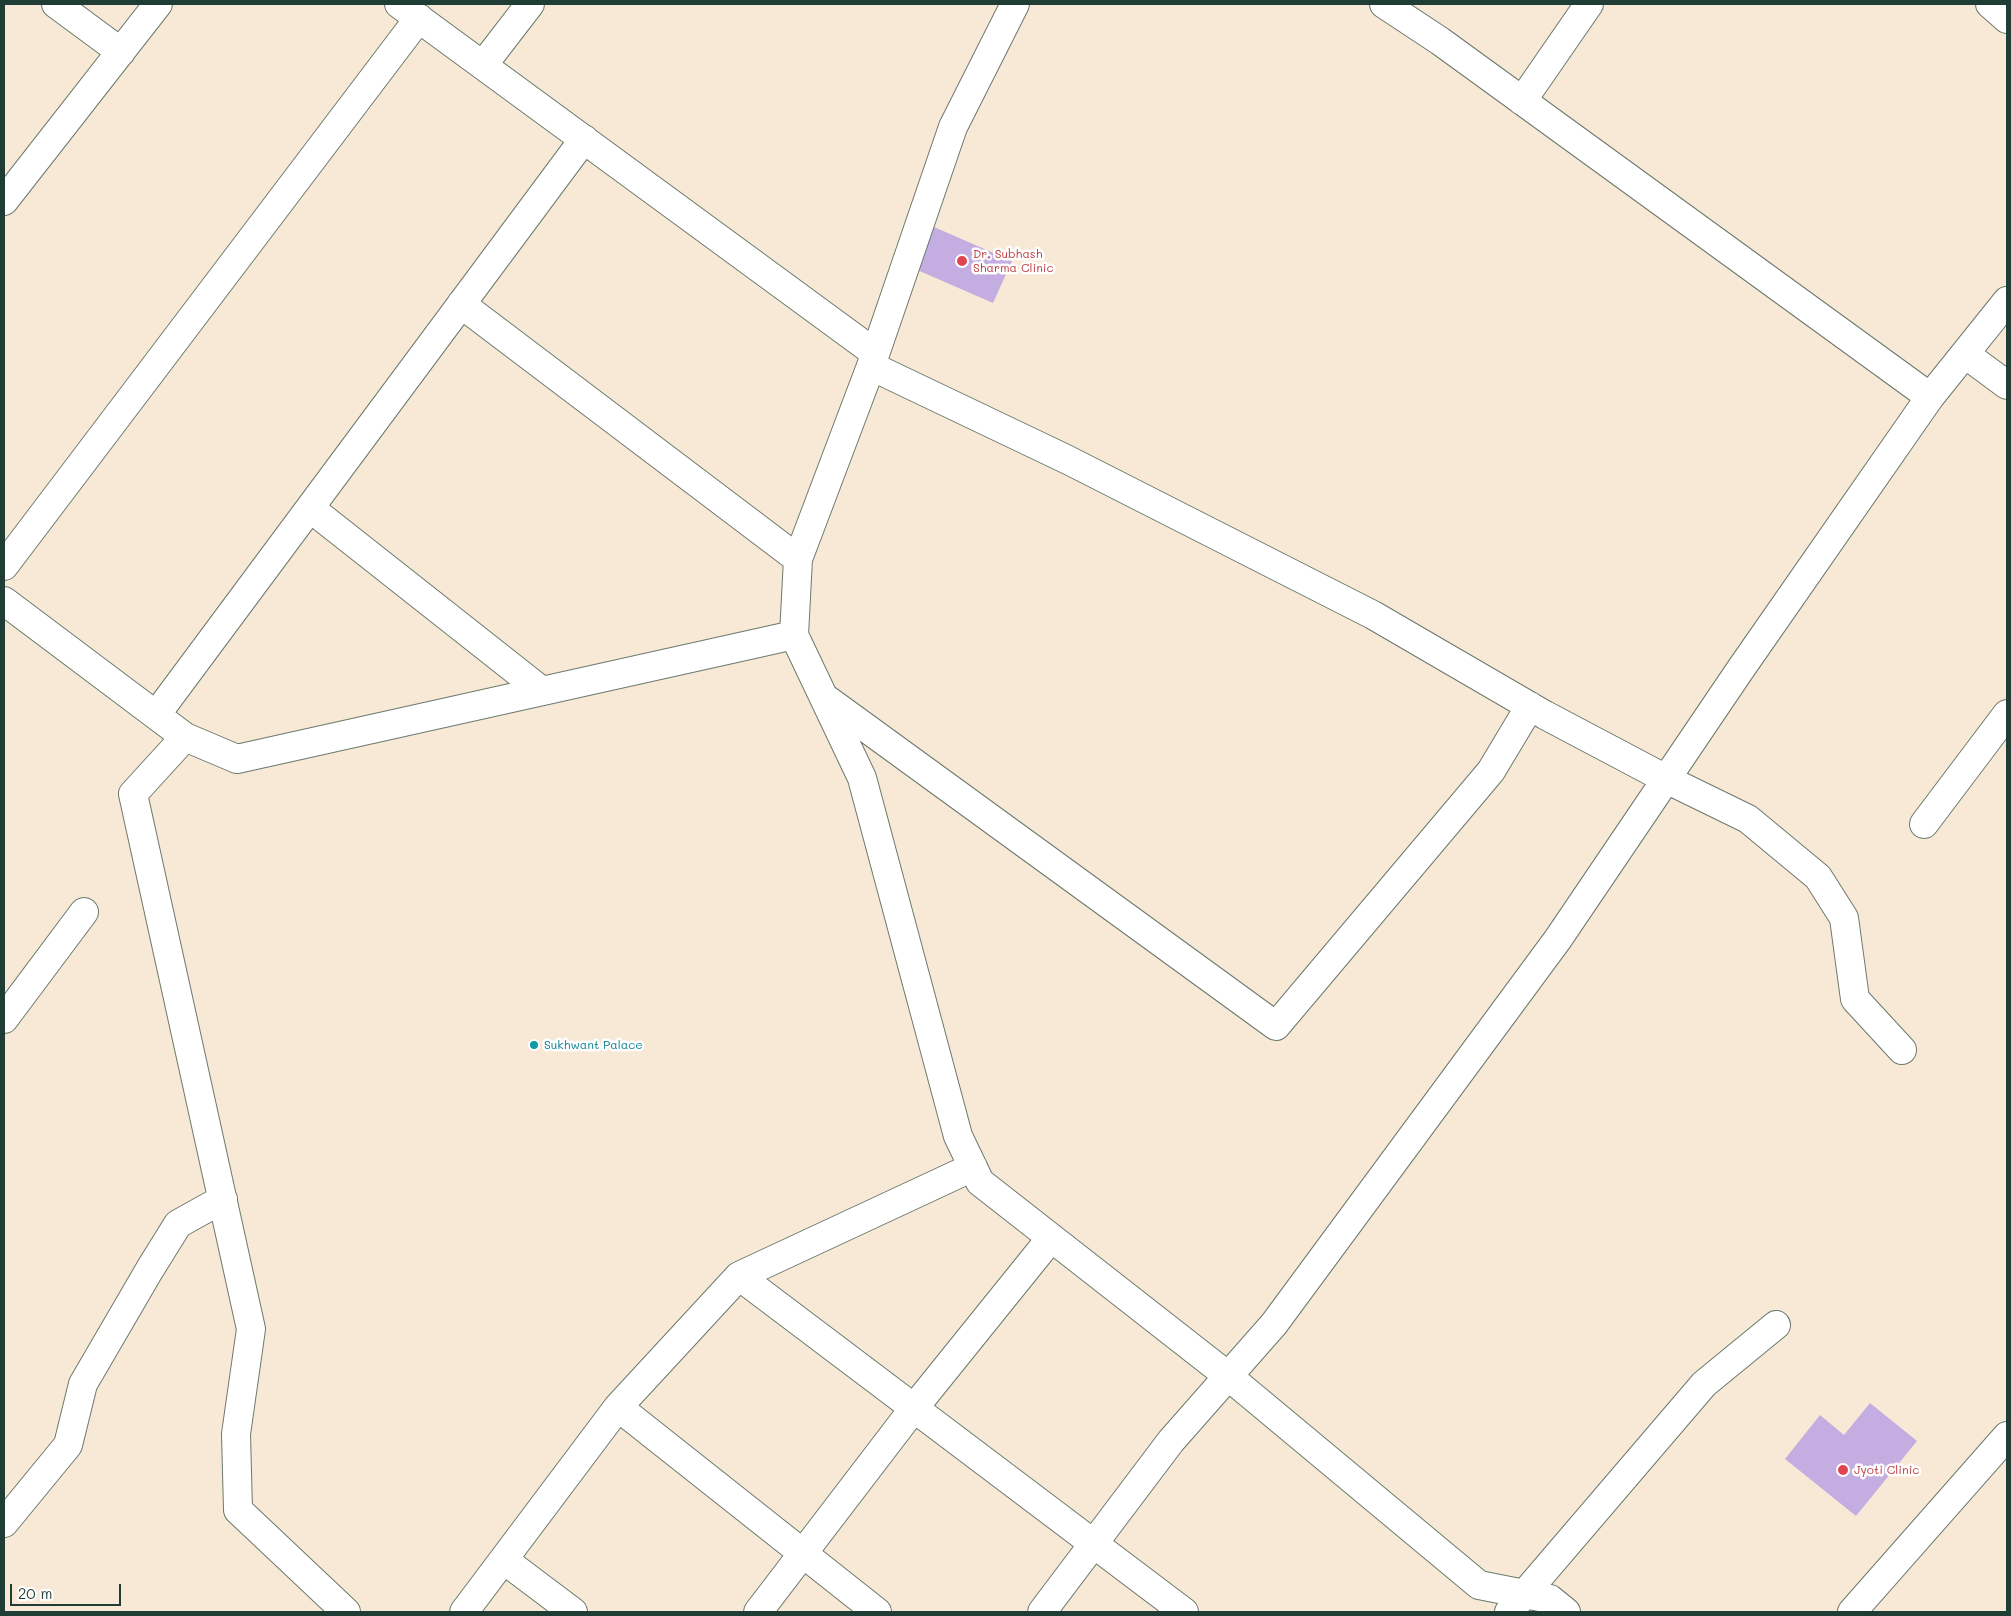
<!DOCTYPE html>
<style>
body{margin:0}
#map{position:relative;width:2011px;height:1616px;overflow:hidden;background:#f8e9d6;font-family:Mali,sans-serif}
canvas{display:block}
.frame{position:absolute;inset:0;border:5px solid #1f3d34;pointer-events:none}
.scale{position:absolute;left:10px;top:1584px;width:111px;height:22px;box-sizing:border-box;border:2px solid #1f3d34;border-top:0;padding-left:6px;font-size:15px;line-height:18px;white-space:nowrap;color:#1f3d34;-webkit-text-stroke:4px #fff;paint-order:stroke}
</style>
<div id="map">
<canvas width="2011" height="1616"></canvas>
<div class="frame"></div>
<div class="scale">20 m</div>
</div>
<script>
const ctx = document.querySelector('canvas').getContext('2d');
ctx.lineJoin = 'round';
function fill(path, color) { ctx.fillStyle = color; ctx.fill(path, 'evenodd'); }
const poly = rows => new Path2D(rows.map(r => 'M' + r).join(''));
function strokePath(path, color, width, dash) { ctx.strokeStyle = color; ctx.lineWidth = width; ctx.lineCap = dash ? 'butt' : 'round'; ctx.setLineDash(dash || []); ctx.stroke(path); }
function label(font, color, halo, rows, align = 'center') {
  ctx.font = font + ' Mali,sans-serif'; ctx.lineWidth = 5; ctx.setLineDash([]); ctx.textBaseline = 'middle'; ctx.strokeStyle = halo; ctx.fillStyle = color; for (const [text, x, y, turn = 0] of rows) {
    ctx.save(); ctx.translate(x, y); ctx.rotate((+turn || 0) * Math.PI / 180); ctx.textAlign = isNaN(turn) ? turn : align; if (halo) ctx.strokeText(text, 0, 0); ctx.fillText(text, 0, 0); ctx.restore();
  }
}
fill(poly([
 [934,227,1012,261,993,303,915,269],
 [1870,1403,1917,1441,1856,1516,1785,1459,1820,1415,1844,1435]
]), '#c4ade0');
const minor = poly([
 [56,4,121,52],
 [399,4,875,353],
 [1015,4,953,127,871,366,798,559,794,635,862,778,958,1136,980,1182,1228,1376,1479,1585,1550,1599,1566,1612],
 [1384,4,1440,41,1930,397],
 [1990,4,2007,19],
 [483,65,530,4],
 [1522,101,1589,4],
 [4,201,158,4],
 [461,304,798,559],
 [1965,354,2007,385],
 [871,366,1068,460,1373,615,1545,715,1666,779,1748,819,1818,877,1844,918,1855,999,1902,1050],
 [310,508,542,691],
 [4,566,419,18],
 [4,601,185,737,237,759,794,635],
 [825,698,1276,1026,1491,771,1530,706],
 [156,715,584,139],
 [185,737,133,794,251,1329,236,1434,238,1510,346,1612],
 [1924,824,2007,714],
 [4,1019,84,912],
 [739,1276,1184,1612],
 [618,1407,877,1612],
 [4,1523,68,1445,83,1384,150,1269,178,1224,223,1199],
 [504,1560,573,1612],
 [464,1612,618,1407,739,1276,973,1167],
 [758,1612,914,1408,1051,1238],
 [1042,1612,1171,1441,1274,1324,1558,939,1740,670,1930,397,2007,301],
 [1509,1612,1704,1384,1776,1325],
 [1852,1612,2007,1436]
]);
strokePath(minor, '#6b796d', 30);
strokePath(minor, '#fff', 28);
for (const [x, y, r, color] of [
 [962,261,6,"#e0444e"],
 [534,1045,5,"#0f9aa8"],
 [1843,1470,6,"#e0444e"]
]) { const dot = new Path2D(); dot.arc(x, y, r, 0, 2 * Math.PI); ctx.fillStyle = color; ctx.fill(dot); strokePath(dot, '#fff', 2); }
label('12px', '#be3a42', '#fff', [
 ["Dr. Subhash",973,254],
 ["Sharma Clinic",973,268],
 ["Jyoti Clinic",1854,1470]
], 'left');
label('12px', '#0d838f', '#fff', [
 ["Sukhwant Palace",544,1045]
], 'left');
</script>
